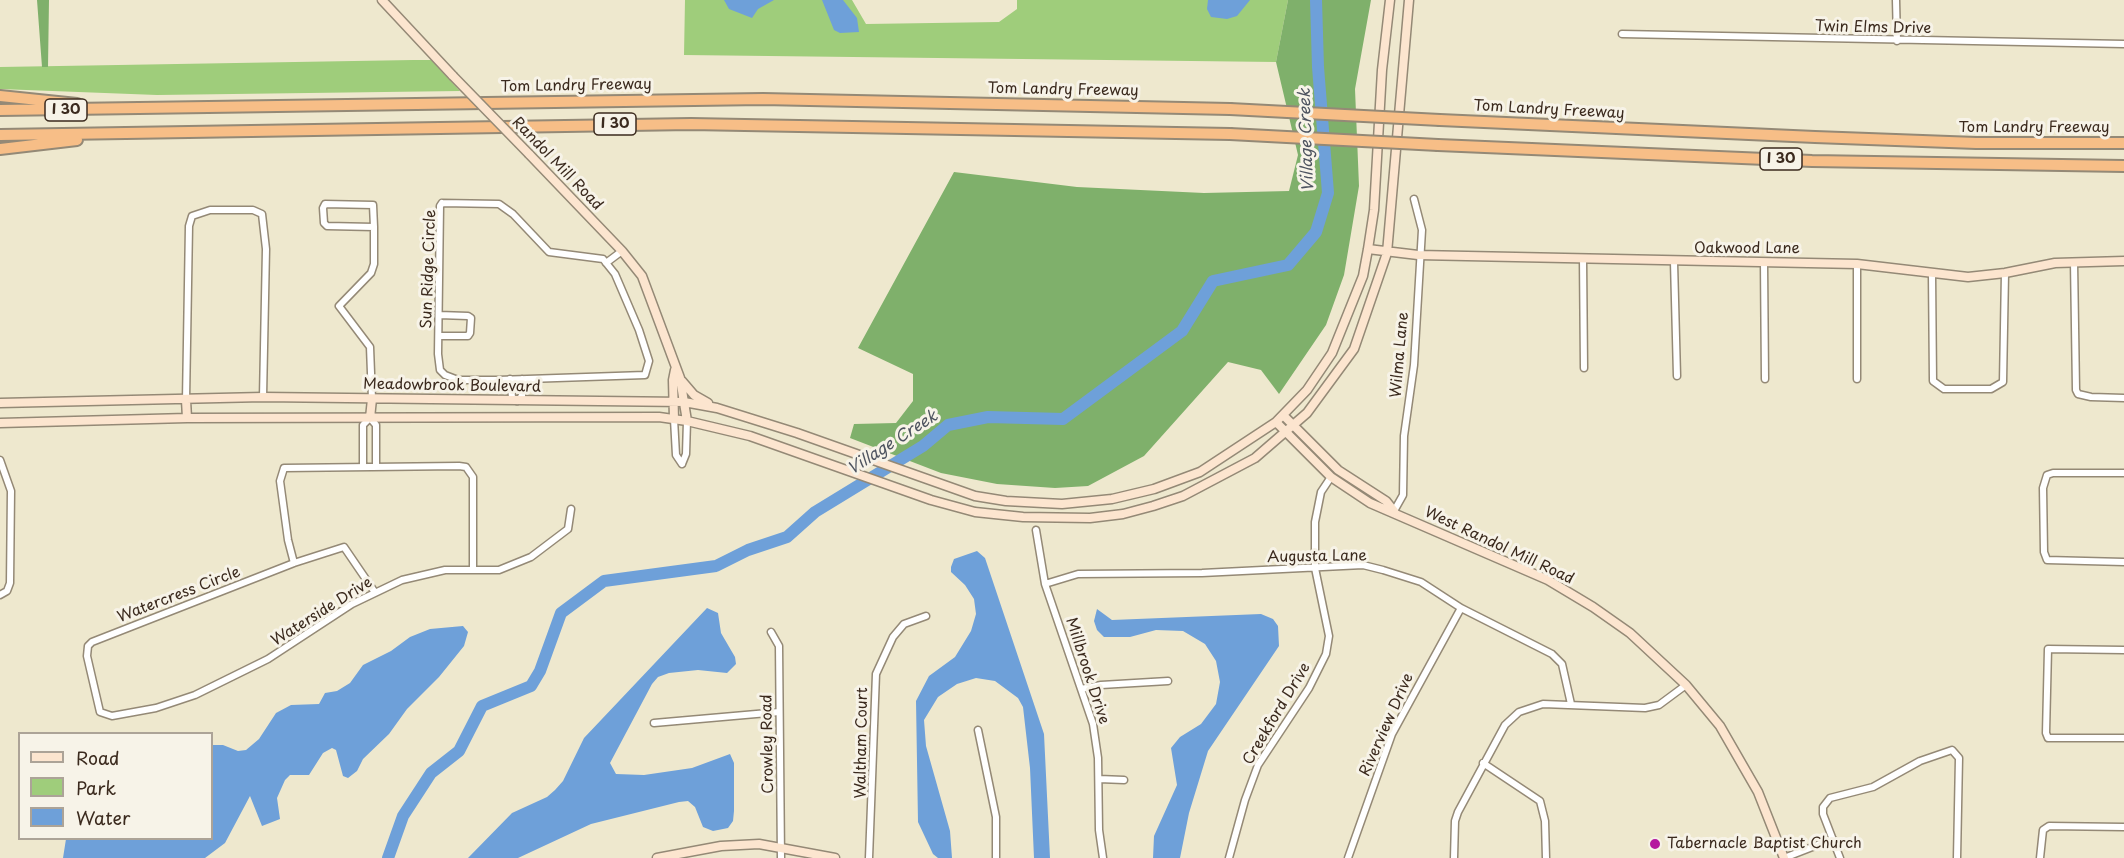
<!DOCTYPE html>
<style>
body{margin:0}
#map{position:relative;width:2124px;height:858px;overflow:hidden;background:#eee8ce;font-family:"Playpen Sans",sans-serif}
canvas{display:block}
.legend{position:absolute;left:18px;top:732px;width:195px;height:108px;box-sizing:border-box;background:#f7f3e8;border:2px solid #aca397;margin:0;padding:8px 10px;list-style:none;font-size:18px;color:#3b2a1e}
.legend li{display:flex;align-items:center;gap:12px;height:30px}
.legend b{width:30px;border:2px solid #aca397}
</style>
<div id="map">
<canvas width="2124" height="858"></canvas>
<ul class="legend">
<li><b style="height:8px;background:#fce5cf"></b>Road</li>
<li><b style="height:16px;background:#9fcd7b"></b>Park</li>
<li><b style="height:16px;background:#6ea0d9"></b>Water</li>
</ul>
</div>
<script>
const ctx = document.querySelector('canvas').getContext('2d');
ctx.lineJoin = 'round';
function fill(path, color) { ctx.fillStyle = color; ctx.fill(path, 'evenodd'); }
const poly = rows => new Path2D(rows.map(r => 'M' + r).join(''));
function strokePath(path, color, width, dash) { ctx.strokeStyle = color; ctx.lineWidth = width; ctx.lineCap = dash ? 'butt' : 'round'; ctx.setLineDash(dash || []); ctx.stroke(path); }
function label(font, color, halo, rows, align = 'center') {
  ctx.font = font + ' "Playpen Sans",sans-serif'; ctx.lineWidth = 6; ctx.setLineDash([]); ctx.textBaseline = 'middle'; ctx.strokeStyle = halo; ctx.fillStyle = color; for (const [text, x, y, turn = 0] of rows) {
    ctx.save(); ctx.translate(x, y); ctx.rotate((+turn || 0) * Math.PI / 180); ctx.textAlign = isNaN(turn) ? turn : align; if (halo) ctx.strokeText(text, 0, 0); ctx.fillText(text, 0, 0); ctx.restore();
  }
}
fill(poly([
 [685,0,852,0,866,24,999,22,1017,9,1017,0,1288,0,1276,62,684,55],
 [413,60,431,60,460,91,157,95,0,89,0,67]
]), '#9fcd7b');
fill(poly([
 [37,0,49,0,48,67,42,67],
 [1288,0,1371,0,1355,89,1359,186,1344,275,1326,325,1279,394,1261,370,1228,362,1144,456,1088,486,1055,488,997,484,941,473,850,438,854,424,896,423,913,401,913,374,858,348,954,172,1077,187,1204,193,1289,191,1298,155,1276,62]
]), '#7fb06b');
fill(poly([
 [724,0,774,0,758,9,752,18,729,9],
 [822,0,843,0,857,18,859,32,840,33,834,30],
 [1208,0,1250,0,1237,16,1227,19,1211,17,1207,9],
 [977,551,985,558,1044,734,1050,858,1034,858,1030,768,1023,707,1018,698,995,681,976,678,957,684,938,697,924,720,926,746,950,831,952,858,938,858,933,854,918,822,916,701,929,676,955,657,971,631,976,614,974,599,965,585,951,572,951,567,954,559],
 [707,608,718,613,721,633,735,657,736,664,727,673,698,670,669,673,658,677,652,684,610,763,616,774,644,775,692,768,730,754,734,763,734,811,733,821,728,828,713,831,703,827,695,807,688,801,679,802,591,824,518,858,468,858,512,813,547,797,555,790,563,781,584,738],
 [1097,609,1112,620,1261,614,1273,619,1278,626,1279,646,1208,751,1189,813,1180,858,1153,858,1154,836,1177,785,1171,748,1180,737,1201,724,1216,704,1220,682,1216,661,1205,644,1183,631,1156,630,1130,637,1104,637,1097,630,1094,621],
 [463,626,468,632,464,646,439,677,407,709,389,734,363,759,357,771,348,778,343,776,336,750,332,748,323,753,309,775,290,775,285,780,277,798,280,819,262,826,250,796,225,843,205,858,63,858,66,839,212,838,212,745,223,745,238,751,246,750,259,739,276,713,291,705,319,704,325,693,337,691,350,683,363,665,391,651,410,637,430,629]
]), '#6ea0d9');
strokePath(poly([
 [388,858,403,816,431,773,459,751,482,706,531,686,540,671,561,613,604,581,716,566,748,550,787,537,815,512,923,446,948,425,988,417,1063,419,1182,331,1213,281,1288,265,1316,232,1328,193,1318,67,1316,0]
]), '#6ea0d9', 12);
const street = poly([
 [1896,0,1897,41],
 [1622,34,2124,44],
 [442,203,499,204,513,214,549,252,603,259,615,274,639,330,649,361,645,375,498,380,458,380,445,375,440,370,438,354,440,206,442,203],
 [1583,258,1584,368],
 [1674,262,1677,376],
 [2074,262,2076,390,2078,394,2091,397,2124,398],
 [606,263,622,251],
 [1764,263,1765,379],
 [1857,264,1857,379],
 [1932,274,1933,381,1944,389,1991,389,2003,382,2005,273],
 [439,336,468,336,470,333,471,318,468,316,439,315],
 [510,379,512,397,517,401,522,396,522,379],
 [372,399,370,347,339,306,371,273,374,264,374,227,373,205,325,204,323,208,324,223,327,226,374,227],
 [186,400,189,226,192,216,210,210,253,210,262,214,266,249,263,397],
 [674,419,676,455,682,464],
 [0,460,11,491,10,583,7,591,0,595],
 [682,464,686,454,687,421],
 [363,466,363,425,370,418,376,425,376,466],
 [2124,473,2053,473,2047,475,2043,488,2044,552,2047,560,2124,562],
 [1394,511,1403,495,1404,436,1414,365,1422,230,1414,199],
 [1036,530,1045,584,1093,724,1098,758,1099,830,1103,858],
 [294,563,288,540,280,481,284,468,459,466,466,467,473,477,473,569],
 [1045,584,1078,574,1202,573,1363,565,1383,570,1421,582,1461,608,1552,654,1562,664,1571,704],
 [374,591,344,547,294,563,92,642,88,646,87,656,100,712,112,716,156,708,195,695,268,659,352,604,402,580,445,570,499,570,531,557,568,529,571,509],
 [771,632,779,646,781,858],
 [2124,650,2048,649,2046,733,2048,738,2124,738],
 [1081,689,1101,685,1168,681],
 [654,723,779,712],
 [978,730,996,817,996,858],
 [1483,763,1540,801,1545,821,1546,858],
 [1099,779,1124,780],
 [869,858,876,674,893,637,904,624,926,616],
 [1229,858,1245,800,1258,765,1309,688,1326,654,1329,636,1315,568,1315,522,1321,492,1331,477],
 [1348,858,1392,734,1461,608],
 [1454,858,1455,821,1458,812,1505,725,1519,712,1543,704,1645,708,1659,705,1686,685],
 [1784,858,1833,839],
 [1840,858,1823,814,1823,807,1830,798,1873,787,1920,761,1952,750,1959,758,1957,858],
 [2040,858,2043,830,2049,826,2124,827]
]);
const secondary = poly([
 [382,0,453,76],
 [529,154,622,251,642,276,680,378,687,421],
 [1368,249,1418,255,1857,264,1968,277,2005,273,2055,263,2124,261],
 [682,381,694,395,708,403],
 [186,400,187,418],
 [0,403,263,397,684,402,717,408,797,433,975,496,1006,501,1062,504,1112,499,1154,489,1200,472,1276,422,1307,390,1332,353,1363,276,1368,249,1374,210,1382,70,1390,0],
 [1283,415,1338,470,1386,501,1394,511],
 [370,418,372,399],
 [674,419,673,380,675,370],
 [1276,422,1331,477,1370,503,1548,580,1593,607,1630,633,1686,685,1720,726,1758,792,1784,858],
 [0,423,187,418,659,417,687,421,750,436,931,500,975,512,1023,517,1090,518,1123,514,1153,506,1183,496,1255,458,1307,413,1354,349,1387,253,1409,0],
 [657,858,721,846,759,844,835,858]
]);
const highway = poly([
 [0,96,77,104],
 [0,110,763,99,1230,109],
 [1440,120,1815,137,1976,143,2124,143],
 [0,135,691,124,1230,134],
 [1438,145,1812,161,2124,166],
 [0,149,77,140]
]);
strokePath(street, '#948976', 9);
strokePath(secondary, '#948976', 11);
strokePath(highway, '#948976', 14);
strokePath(street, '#fff', 6);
strokePath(secondary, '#fce5cf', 8);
strokePath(highway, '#f7be87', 10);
const secondaryBridge = poly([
 [453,76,529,154]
]);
const highwayBridge = poly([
 [1230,109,1440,120],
 [1230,134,1438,145]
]);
strokePath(secondaryBridge, '#948976', 11, []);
strokePath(highwayBridge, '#948976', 14, []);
strokePath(secondaryBridge, '#fce5cf', 8);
strokePath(highwayBridge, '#f7be87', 10);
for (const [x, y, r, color] of [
 [1655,844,6,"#b5179e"]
]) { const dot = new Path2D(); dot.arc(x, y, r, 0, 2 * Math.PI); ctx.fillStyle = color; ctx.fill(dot); strokePath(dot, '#f7f3e8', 2); }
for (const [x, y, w] of [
 [66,110,42],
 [615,124,42],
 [1781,159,42]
]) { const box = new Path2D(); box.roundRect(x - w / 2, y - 11, w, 22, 4.5); ctx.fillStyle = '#f7f3e8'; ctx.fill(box); strokePath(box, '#3b2a1e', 1.5); }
label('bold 14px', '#3b2a1e', null, [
 ["I 30",66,110],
 ["I 30",615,124],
 ["I 30",1781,159]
]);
label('15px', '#3b2a1e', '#f7f3e8', [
 ["Twin Elms Drive",1873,28,1],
 ["Tom Landry Freeway",576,86,-1],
 ["Tom Landry Freeway",1063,90,1],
 ["Tom Landry Freeway",1549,110,3],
 ["Tom Landry Freeway",2034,128],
 ["Randol Mill Road",557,164,46],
 ["Oakwood Lane",1747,249],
 ["Sun Ridge Circle",429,269,-88],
 ["Wilma Lane",1400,355,-85],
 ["Meadowbrook Boulevard",452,386,1],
 ["West Randol Mill Road",1499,546,25],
 ["Augusta Lane",1317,557,-1],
 ["Watercress Circle",179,595,-21],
 ["Waterside Drive",322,612,-32],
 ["Millbrook Drive",1087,671,72],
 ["Creekford Drive",1277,714,-59],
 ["Riverview Drive",1387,725,-66],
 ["Waltham Court",862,743,-89],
 ["Crowley Road",768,744,-91]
]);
label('15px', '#3b2a1e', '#f7f3e8', [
 ["Tabernacle Baptist Church",1667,844]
], 'left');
label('italic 16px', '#4d535f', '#f7f3e8', [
 ["Village Creek",1307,140,-92],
 ["Village Creek",893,443,-33]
]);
</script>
